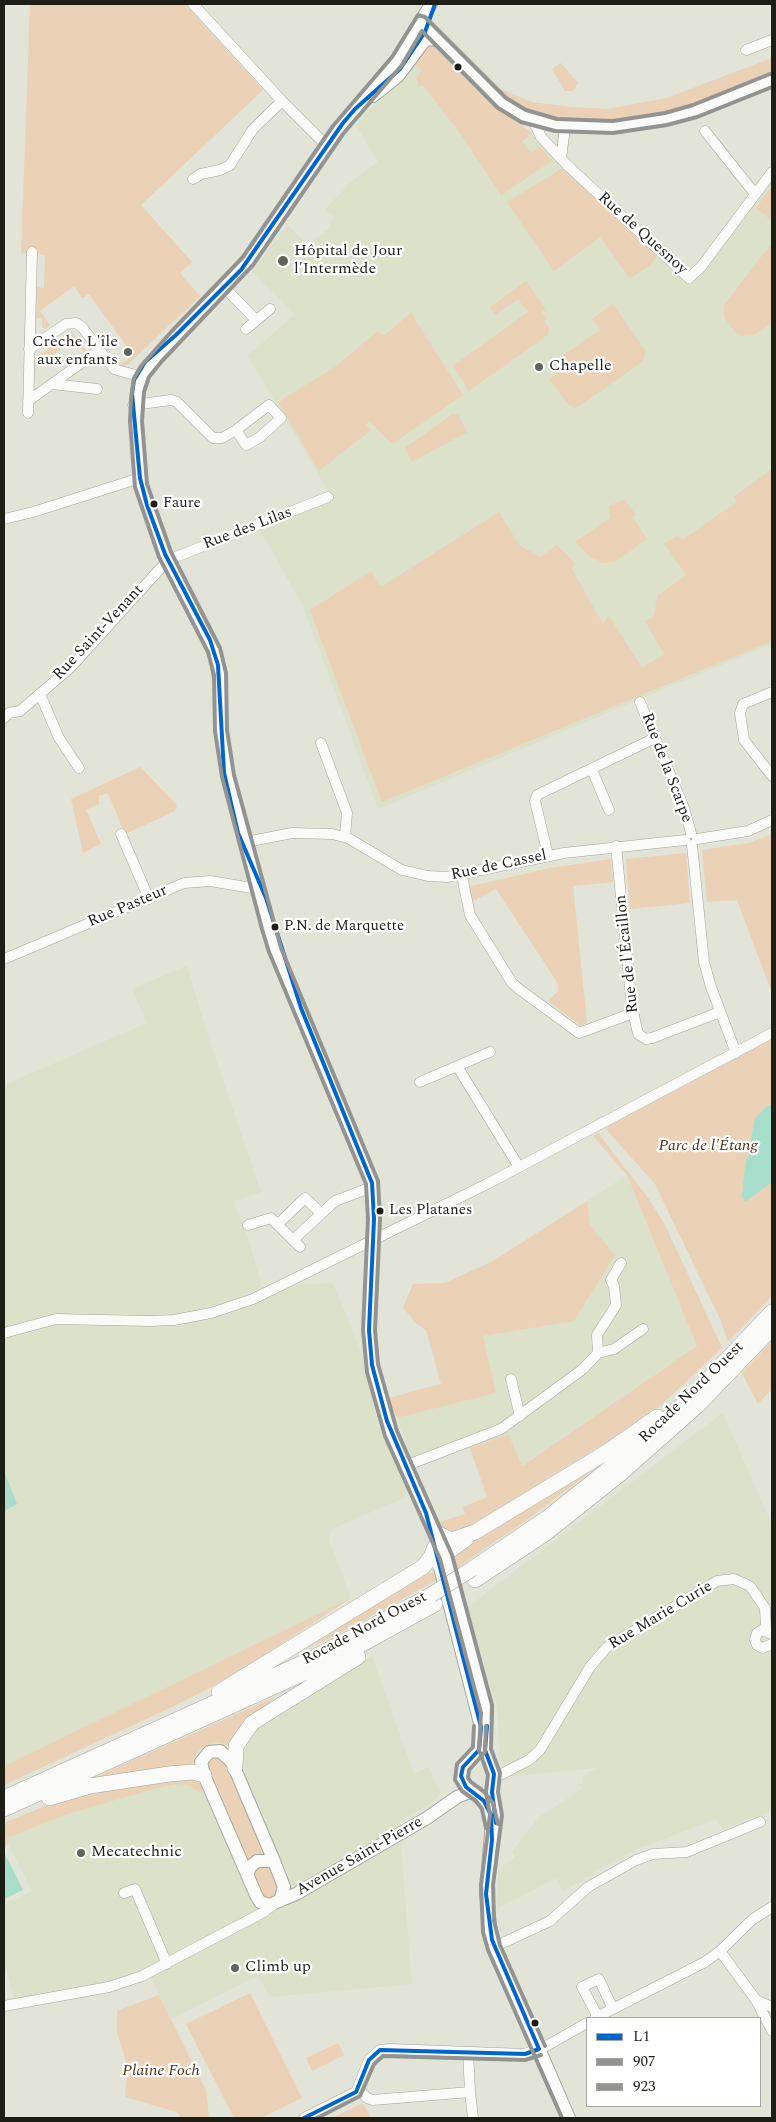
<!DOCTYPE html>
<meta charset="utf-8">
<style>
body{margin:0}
#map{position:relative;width:776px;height:2122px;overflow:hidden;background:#e1e4d7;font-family:Spectral,serif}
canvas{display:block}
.frame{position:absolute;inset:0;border:5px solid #1d1f16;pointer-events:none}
.legend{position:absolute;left:586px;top:2017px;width:175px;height:90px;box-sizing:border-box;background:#fff;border:1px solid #a5a5a2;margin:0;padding:6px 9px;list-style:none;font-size:15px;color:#1d1f16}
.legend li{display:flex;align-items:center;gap:10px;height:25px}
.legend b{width:25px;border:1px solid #a5a5a2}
</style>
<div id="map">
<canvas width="776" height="2122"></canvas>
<div class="frame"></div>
<ul class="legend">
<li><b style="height:6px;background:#06c"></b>L1</li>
<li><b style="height:6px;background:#939491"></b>907</li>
<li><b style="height:6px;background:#939491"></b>923</li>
</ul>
</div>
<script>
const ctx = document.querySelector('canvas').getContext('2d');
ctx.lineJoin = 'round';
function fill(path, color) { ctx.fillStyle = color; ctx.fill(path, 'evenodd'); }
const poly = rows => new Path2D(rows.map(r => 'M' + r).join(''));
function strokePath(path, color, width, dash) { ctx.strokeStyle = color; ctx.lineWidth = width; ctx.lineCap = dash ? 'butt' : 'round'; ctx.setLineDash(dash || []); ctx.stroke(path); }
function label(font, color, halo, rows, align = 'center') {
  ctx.font = font + ' Spectral,serif'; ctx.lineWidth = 4.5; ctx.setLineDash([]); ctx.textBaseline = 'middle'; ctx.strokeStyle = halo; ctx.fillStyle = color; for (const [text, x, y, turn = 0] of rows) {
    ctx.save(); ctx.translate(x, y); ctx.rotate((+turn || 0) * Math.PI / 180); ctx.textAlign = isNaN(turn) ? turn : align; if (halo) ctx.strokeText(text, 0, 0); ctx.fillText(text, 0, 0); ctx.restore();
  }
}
fill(poly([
 [437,46,492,104,532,133,563,168,689,283,702,273,772,180,772,644,378,809,304,608,260,530,333,499,248,356,295,314,252,272,287,224,307,245,331,227,329,222,334,217,325,209,351,182,378,162,356,125,418,59],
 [187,966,205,1027,261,1192,234,1201,249,1241,262,1287,333,1283,351,1326,408,1488,404,1498,332,1529,329,1539,351,1598,4,1766,4,1085,147,1023,132,989],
 [627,1175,697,1346,521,1466,508,1434,416,1468,397,1418,496,1393,483,1336,574,1321,615,1255,590,1225,587,1201],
 [723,1413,772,1525,772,1811,723,1829,716,1819,632,1851,563,1891,556,1878,497,1909,498,1871,515,1857,512,1852,539,1817,582,1789,579,1785,584,1782,582,1777,598,1768,504,1777,500,1758,497,1708,468,1607],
 [372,1656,414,1774,428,1767,441,1793,433,1802,399,1822,412,1984,270,1997,258,1976,171,2019,149,1974,15,2001,4,1962,4,1904,32,1891,6,1839,322,1685]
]), '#dce1ca');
fill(poly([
 [30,4,185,4,263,90,141,205,192,262,180,273,200,296,125,367,120,367,112,357,115,356,121,364,133,355,89,294,82,298,74,286,40,311,50,325,47,328,42,328,42,318,36,318,37,287,44,288,45,255,38,254,38,249,29,249,29,254,21,253],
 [425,46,437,46,492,104,532,133,522,141,531,153,539,147,553,160,501,195,462,136,424,86,418,86,417,77,422,70,414,63],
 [772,58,772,75,690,107,612,124,560,122,536,116,517,108,499,96,486,83,532,102,572,107,607,109,667,98],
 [561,63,578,83,573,91,565,91,552,69],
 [563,168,658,254,651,264,630,279,600,237,554,271,507,202],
 [772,186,772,221,756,208],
 [772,243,772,323,754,335,741,336,735,332,724,317,724,305],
 [526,281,546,310,542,312,547,319,544,321,549,328,549,334,469,391,453,366,528,312,518,299,495,315,490,307],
 [613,304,646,352,642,362,575,409,568,404,549,379,570,366,563,355,600,330,592,319],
 [411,313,463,395,392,444,369,421,366,425,371,430,319,471,278,402,335,367,378,331,382,335,386,334],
 [72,332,86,351,84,352,74,340,36,367,36,375,35,358],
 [454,413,456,416,458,414,467,432,412,462,405,448],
 [772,469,772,641,382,802,310,610,371,571,381,587,499,512,519,545,540,557,557,545,575,563,572,569,603,624,609,616,642,668,664,654,645,621,653,617,658,595,686,575,664,543,678,536,682,540,737,502,734,497],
 [624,499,636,515,633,518,647,539,615,562,603,563,589,556,575,542,610,518,609,506],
 [140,767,177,805,175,811,125,834,108,793,99,796,99,804,86,810,101,844,83,853,71,799],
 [772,834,772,993,737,900,707,902,702,850,749,843],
 [686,853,690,903,630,909,626,859],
 [611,859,613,882,573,886,587,1023,581,1026,548,1001,558,991,557,982,496,889,471,902,468,887,549,868],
 [772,1039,772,1296,728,1342,720,1319,655,1184,605,1128],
 [598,1133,649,1199,665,1225,722,1348,657,1409,623,1432,460,1532,452,1533,443,1528,440,1522,465,1514,463,1507,487,1497,470,1448,508,1434,522,1466,697,1346,627,1175,593,1136],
 [587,1201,590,1225,615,1255,574,1321,483,1336,496,1393,397,1418,388,1398,441,1384,426,1330,417,1324,403,1308,413,1284,445,1283,493,1261],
 [772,1341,772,1389,758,1404,742,1373],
 [604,1462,521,1524,457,1568,454,1558,455,1554,467,1543],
 [429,1572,435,1574,437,1580,338,1634,270,1666,421,1574],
 [351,1598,229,1678,172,1707,4,1785,4,1766],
 [277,1696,236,1732,230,1745,216,1742,199,1749,191,1766,93,1778],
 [223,1755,267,1855,247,1864,207,1770,208,1758],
 [179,1778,195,1780,202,1786,202,1789,200,1793,188,1785,177,1784,157,1788,64,1815,7,1838,8,1844,4,1846,4,1823,50,1804,88,1792],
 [257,1866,270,1867,280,1887,274,1899,264,1899,253,1872],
 [250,1993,302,2098,261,2118,234,2118,186,2024],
 [159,1995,206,2090,209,2118,181,2118,177,2112,125,2097,128,2068,117,2032,117,2011],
 [338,2043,344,2055,312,2071,306,2058],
 [363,2103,371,2118,332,2118]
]), '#ebd1b6');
fill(poly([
 [772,1105,772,1182,745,1202,742,1196,745,1168,755,1118,767,1106],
 [4,1471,17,1504,4,1511],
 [4,1852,23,1890,4,1899]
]), '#a7dfcc');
const minor = poly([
 [193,4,282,101,327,146],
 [421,21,502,103,523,116,556,125,613,127,666,119,695,111,772,80],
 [746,50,772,40],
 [533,120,541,137,567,165,689,278,701,267,772,172],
 [705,131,755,194],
 [561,159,565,127],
 [193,179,201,174,220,170,230,165,253,129,282,101],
 [224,287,256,320],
 [246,329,270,309],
 [29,349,66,324,76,323,82,327,114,369,142,377],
 [52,384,97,389],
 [28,401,98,351],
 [133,405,171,400,177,402,213,438,222,438,236,430],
 [269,405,281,418,259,438,246,445,236,430,269,405],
 [28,413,32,252],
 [4,519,33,512,140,478],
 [772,692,743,704,740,713,744,740,772,776],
 [40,694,59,738,79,768],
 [640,702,684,808,691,833],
 [4,718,9,713,20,711,71,667,168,560,328,497],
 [321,743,347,813,345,837],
 [592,770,609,810],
 [121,834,149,899],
 [697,839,748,831,772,820],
 [246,842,292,833,332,834,348,838,402,870,428,876,447,877,564,853,685,840],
 [692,845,704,962,711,987,736,1053],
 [616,846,632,1007,638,1034,646,1039,652,1038,720,1012],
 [548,855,535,801,537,795,655,738],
 [462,876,470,915,512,983,519,989,579,1033,633,1013],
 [4,959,184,883,210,881,258,889],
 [457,1066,519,1167],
 [420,1082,490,1052],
 [278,1224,305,1198,321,1213],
 [248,1225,271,1218,300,1247],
 [293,1240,335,1201,372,1187],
 [4,1333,56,1319,150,1321,174,1320,211,1313,253,1299,487,1184,772,1033],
 [598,1353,614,1349,643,1329],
 [511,1379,520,1416],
 [405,1466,501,1429,583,1369,598,1353,597,1335,616,1305,614,1286,611,1280,621,1263],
 [772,1634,762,1630,757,1633,755,1640,757,1645,762,1648,772,1644],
 [494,1778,529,1760,540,1750,590,1667,607,1647,717,1581,734,1579,750,1586,765,1608,766,1629],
 [124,1893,135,1889,167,1964],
 [494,1947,550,1921,588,1887,636,1860,653,1854,687,1852,760,1822],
 [720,1951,756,2000,772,2031],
 [756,2000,772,2007],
 [4,2006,109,1987,142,1976,264,1912,273,1905],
 [598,2017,582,1987,599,1979,613,2009],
 [595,2018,705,1962,720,1951,753,1919,772,1907],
 [358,2089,367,2098,373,2100,470,2092,468,2052],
 [470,2092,473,2118],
 [304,2118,356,2092,369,2060,380,2050,390,2049,525,2054,548,2045,587,2023]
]);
const major = poly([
 [431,4,397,61,338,130,248,261,176,335,146,370,138,391,136,421,141,481,151,517,168,560,210,640,216,658,221,692,221,731,228,776,273,943,372,1183,374,1219,369,1330,372,1365,391,1433,443,1547,467,1634,487,1712,485,1750,494,1774,492,1792,496,1815,492,1840],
 [373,96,398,76,425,40,433,39,442,42],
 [437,1556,481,1727,479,1750,463,1767,461,1774,466,1787,477,1792],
 [473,1792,488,1806,492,1821,486,1894,492,1940,569,2118],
 [274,1861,232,1762,220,1751,209,1752,201,1762,204,1775,256,1895,260,1902,269,1905,296,1894,427,1818,457,1797,472,1791],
 [247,1874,251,1866,257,1861,274,1861,284,1887,280,1901]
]);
const highway = poly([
 [437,1533,451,1540,475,1532,607,1452,657,1417],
 [440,1565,448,1552,466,1539],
 [472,1569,547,1518,631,1451,693,1395,772,1312],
 [475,1580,546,1533,619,1475,697,1406,772,1328],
 [219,1692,423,1567,431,1557,435,1547],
 [235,1768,236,1746,252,1723,358,1657],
 [4,1798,311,1659,431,1595],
 [49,1798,90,1786,169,1774,193,1772,204,1775],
 [4,1809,335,1659,435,1604]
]);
strokePath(minor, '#a3a59c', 11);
strokePath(major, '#a3a59c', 14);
strokePath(highway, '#a3a59c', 16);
strokePath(minor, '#fafbf9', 10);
strokePath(major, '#fafbf9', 12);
strokePath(highway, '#fafbf9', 15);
const highwayBridge = poly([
 [431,1595,472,1569]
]);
strokePath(highwayBridge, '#a3a59c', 16, []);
strokePath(highwayBridge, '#fafbf9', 15);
strokePath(poly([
 [435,4,425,32,400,69,355,109,343,123,241,270,176,335,145,362,134,380,132,394,140,478,147,505,165,554,210,640,218,665,224,773,238,833,266,898,301,1008,372,1183,374,1219,369,1330,372,1365,387,1421,426,1513,481,1727,479,1750,463,1767,461,1776,466,1787,484,1801,491,1815,492,1840,486,1894,492,1940,539,2049],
 [487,1726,485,1750,494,1774,492,1792,496,1823],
 [304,2118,356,2092,369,2060,380,2050,525,2054,539,2049]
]), '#06c', 4);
strokePath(poly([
 [474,1726,473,1747,457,1764,455,1780,462,1791,476,1801,482,1809,486,1828],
 [545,2046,500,1945,494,1921,493,1885,502,1815,498,1792,500,1773,491,1749,492,1705,452,1555,397,1431,378,1364,375,1330,380,1219,378,1181,281,948,234,775,227,730,226,673,220,648,171,552,147,484,142,421,144,392,149,377,162,361,253,265,343,134,402,65,422,31,498,108,521,122,555,131,613,133,667,125,697,117,772,87],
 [317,2118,360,2096,374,2064,383,2056,525,2060,541,2055]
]), '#939491', 4);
strokePath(poly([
 [486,1726,485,1752,469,1770,468,1778,471,1782,484,1792,493,1803,498,1824],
 [562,2118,488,1950,483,1932,481,1885,490,1815,486,1792,488,1775,479,1750,481,1713,440,1559,385,1436,367,1372,363,1330,368,1219,366,1184,269,952,262,929,222,777,215,731,214,675,208,652,159,557,135,487,130,421,131,398,134,378,141,366,172,331,243,257,333,126,392,57,418,15,425,17,506,98,526,110,557,119,613,121,665,113,693,105,770,74]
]), '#939491', 4);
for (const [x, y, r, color] of [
 [458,67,4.5,"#1d1f16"],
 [283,261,6,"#62645a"],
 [128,352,5,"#62645a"],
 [539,367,5,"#62645a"],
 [154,504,4.5,"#1d1f16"],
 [275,927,4.5,"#1d1f16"],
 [380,1211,4.5,"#1d1f16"],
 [81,1853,5,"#62645a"],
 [235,1968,5,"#62645a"],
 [535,2023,4.5,"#1d1f16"]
]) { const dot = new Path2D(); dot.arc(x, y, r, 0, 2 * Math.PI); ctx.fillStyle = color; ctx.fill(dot); strokePath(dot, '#fff', 2); }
label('15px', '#1d1f16', '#fff', [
 ["Faure",163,504],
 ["P.N. de Marquette",284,927],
 ["Les Platanes",389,1211]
], 'left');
label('16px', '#1d1f16', '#fff', [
 ["Rue de Quesnoy",642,234,42],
 ["Rue des Lilas",248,529,-21],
 ["Rue Saint-Venant",99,633,-47],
 ["Rue de la Scarpe",666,768,69],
 ["Rue de Cassel",499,866,-12],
 ["Rue Pasteur",128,907,-23],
 ["Rue de l'Écaillon",628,954,-96],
 ["Rocade Nord Ouest",692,1393,-44],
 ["Rue Marie Curie",661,1616,-31],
 ["Rocade Nord Ouest",365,1629,-28],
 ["Avenue Saint-Pierre",360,1857,-30]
]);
label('16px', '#1d1f16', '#fff', [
 ["Hôpital de Jour",294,252],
 ["l'Intermède",294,270],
 ["Crèche L'île",118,343,"right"],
 ["aux enfants",118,361,"right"],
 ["Chapelle",549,367],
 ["Mecatechnic",91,1853],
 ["Climb up",245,1968]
], 'left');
label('italic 16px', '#532f0f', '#fff', [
 ["Parc de l'Étang",708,1147],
 ["Plaine Foch",161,2072]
]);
</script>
